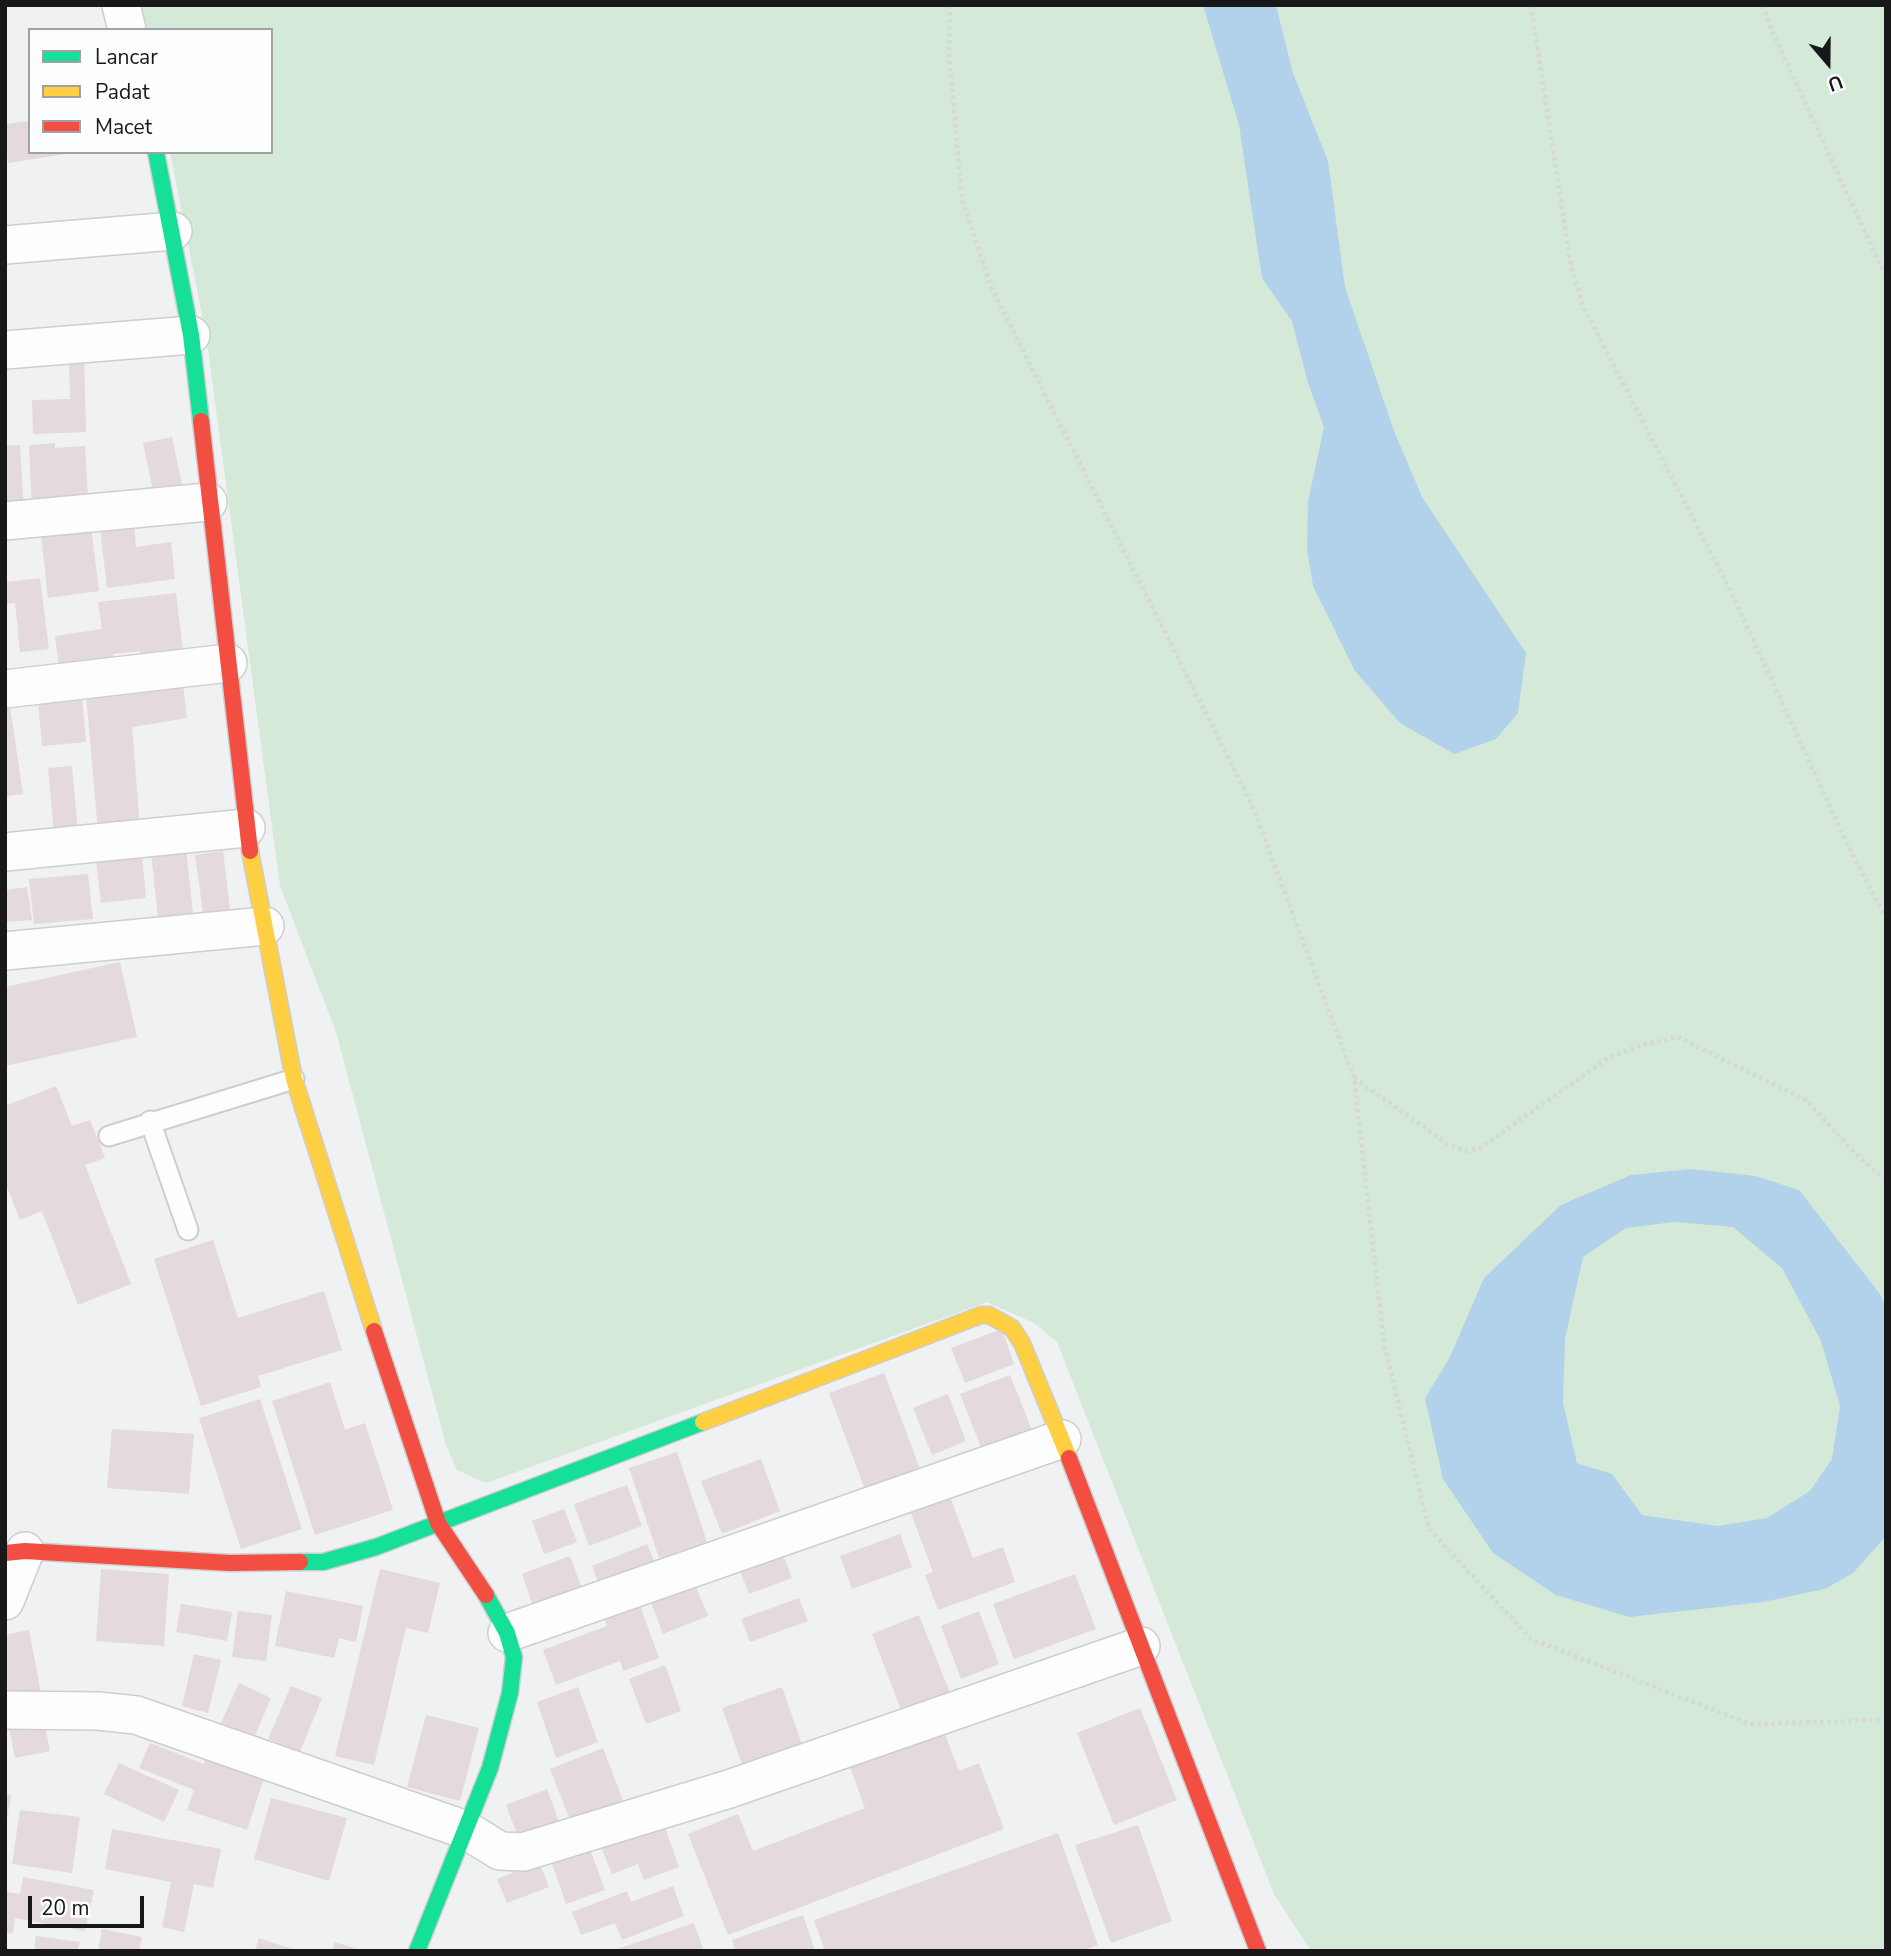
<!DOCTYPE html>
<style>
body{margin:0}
#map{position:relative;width:1891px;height:1956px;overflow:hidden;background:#eff1f3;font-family:"Nunito Sans",sans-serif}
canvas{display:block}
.frame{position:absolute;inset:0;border:7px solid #18181a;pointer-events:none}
.legend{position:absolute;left:28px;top:28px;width:245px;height:126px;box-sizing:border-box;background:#fcfdff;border:2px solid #a1a1a3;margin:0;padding:9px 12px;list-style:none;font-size:21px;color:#18181a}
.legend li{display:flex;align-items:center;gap:14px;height:35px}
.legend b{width:35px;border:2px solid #a1a1a3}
.north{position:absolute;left:1793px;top:28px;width:70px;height:70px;-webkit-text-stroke:5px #fcfdff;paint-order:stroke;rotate:160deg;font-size:19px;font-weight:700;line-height:28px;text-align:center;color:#18181a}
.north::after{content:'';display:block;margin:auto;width:24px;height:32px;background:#18181a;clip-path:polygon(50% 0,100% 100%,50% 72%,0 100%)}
.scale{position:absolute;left:28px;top:1896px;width:116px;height:32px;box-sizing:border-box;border:4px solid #18181a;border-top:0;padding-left:9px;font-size:21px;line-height:24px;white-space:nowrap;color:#18181a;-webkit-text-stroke:5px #fcfdff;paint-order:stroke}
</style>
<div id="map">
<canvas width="1891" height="1956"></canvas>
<div class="frame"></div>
<ul class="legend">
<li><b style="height:9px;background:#16e098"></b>Lancar</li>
<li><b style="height:9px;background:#ffcf43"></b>Padat</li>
<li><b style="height:9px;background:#f24e42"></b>Macet</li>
</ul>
<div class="north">U</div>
<div class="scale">20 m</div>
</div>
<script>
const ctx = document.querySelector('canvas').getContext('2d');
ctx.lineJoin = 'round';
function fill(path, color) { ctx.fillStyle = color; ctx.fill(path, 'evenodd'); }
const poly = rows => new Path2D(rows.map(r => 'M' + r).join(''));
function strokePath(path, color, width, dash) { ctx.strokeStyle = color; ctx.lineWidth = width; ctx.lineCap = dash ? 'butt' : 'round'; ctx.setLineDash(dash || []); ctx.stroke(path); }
fill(poly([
 [135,5,1886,5,1886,1951,1311,1951,1274,1894,1057,1342,1034,1323,987,1302,486,1483,457,1470,446,1445,336,1032,280,886,206,335,170,152,271,152,271,30,140,30]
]), '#d5e9d8');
fill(poly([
 [1203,5,1276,5,1293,73,1328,161,1345,287,1394,431,1422,497,1526,653,1518,713,1496,739,1454,754,1400,723,1355,671,1313,586,1307,549,1308,502,1324,427,1308,383,1292,321,1262,278,1239,125],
 [1691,1169,1756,1176,1799,1190,1880,1294,1886,1309,1886,1536,1853,1573,1825,1589,1763,1602,1629,1617,1556,1595,1493,1553,1443,1479,1425,1398,1449,1359,1484,1278,1561,1205,1631,1175],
 [1675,1222,1733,1227,1782,1268,1821,1341,1840,1406,1832,1459,1810,1491,1767,1518,1718,1526,1642,1515,1612,1474,1577,1463,1563,1403,1565,1339,1583,1257,1626,1228]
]), '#b2d2eb');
fill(poly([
 [30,121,30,152,66,154,8,163,5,124],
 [69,356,84,356,86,432,33,434,32,400,70,399],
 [172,437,183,489,154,496,143,443],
 [55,443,55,448,85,446,88,497,32,511,29,445],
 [20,445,24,511,5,512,5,446],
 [90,520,99,591,48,598,40,526],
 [134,523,136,547,171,542,175,579,107,588,100,528],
 [40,578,49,649,20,652,15,603,5,604,5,582],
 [176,593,184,658,142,664,140,651,113,654,113,661,59,667,55,636,102,629,98,602],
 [183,684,187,718,132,727,140,827,98,831,86,695],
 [82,697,86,742,42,746,38,701],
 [9,700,23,794,5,796,5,701],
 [72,766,78,832,54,834,48,768],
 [186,849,193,913,158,917,151,853],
 [223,851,230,909,203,913,195,855],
 [142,856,146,898,101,903,96,860],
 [88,874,93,919,34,924,29,879],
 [27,887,32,920,5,922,5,890],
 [120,962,137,1037,5,1066,5,987],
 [56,1086,72,1126,90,1120,105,1158,85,1165,131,1284,78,1305,42,1211,20,1220,5,1182,5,1106],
 [213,1240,238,1318,324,1291,342,1350,258,1376,261,1387,201,1406,154,1259],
 [1002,1329,1014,1364,965,1383,951,1348],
 [884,1373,922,1474,867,1495,829,1393],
 [1010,1375,1034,1435,984,1455,960,1394],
 [330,1382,345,1430,365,1423,393,1510,315,1535,272,1401],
 [948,1394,966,1441,932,1455,913,1408],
 [260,1399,302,1529,241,1549,199,1418],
 [112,1429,194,1434,189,1494,107,1488],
 [677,1452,708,1545,660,1561,629,1468],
 [761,1459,780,1511,722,1534,701,1481],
 [627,1485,642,1526,589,1546,574,1504],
 [949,1494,973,1558,1003,1547,1015,1582,938,1610,925,1575,933,1572,909,1508],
 [564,1509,577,1542,544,1554,532,1521],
 [900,1534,912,1567,852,1589,840,1556],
 [647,1544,660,1575,604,1597,592,1566],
 [780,1547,792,1578,749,1594,737,1563],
 [570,1556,586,1599,537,1618,522,1574],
 [101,1569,169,1574,164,1646,96,1641],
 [380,1569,440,1583,428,1633,406,1628,374,1765,335,1756],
 [1075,1574,1096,1629,1014,1659,993,1604],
 [693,1580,708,1616,663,1634,649,1597],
 [286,1591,363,1606,356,1642,339,1638,334,1658,275,1646],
 [799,1598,808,1621,750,1642,741,1619],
 [638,1600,659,1658,623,1671,620,1661,556,1685,543,1650,607,1626,602,1614],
 [181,1604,232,1612,227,1641,176,1632],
 [238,1611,272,1615,266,1661,232,1657],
 [979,1611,999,1664,961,1679,941,1626],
 [919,1615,950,1693,902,1712,872,1634],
 [29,1630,41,1693,8,1699,5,1635],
 [194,1654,221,1660,208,1713,182,1706],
 [665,1665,681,1711,646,1724,629,1679],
 [239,1683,271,1698,254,1738,221,1723],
 [291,1686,322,1698,300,1752,268,1739],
 [578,1687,598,1742,556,1758,537,1702],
 [782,1687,805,1753,746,1775,722,1708],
 [1140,1708,1177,1800,1114,1825,1077,1733],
 [426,1715,479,1728,460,1801,407,1787],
 [43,1716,50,1751,15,1758,8,1723],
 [940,1721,959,1771,979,1763,1004,1829,728,1935,688,1834,738,1814,753,1851,865,1808,846,1757],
 [150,1743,204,1764,205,1758,264,1778,247,1830,187,1810,194,1790,139,1768],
 [603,1748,626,1808,573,1828,550,1769],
 [119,1763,179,1790,164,1822,104,1794],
 [547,1789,562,1830,521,1845,506,1805],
 [5,1794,11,1795,7,1818,5,1818],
 [271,1798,347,1818,329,1881,254,1859],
 [20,1810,80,1817,72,1873,12,1864],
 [662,1819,679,1867,644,1880,638,1864,612,1874,599,1842],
 [1138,1825,1172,1921,1111,1943,1075,1845],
 [112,1829,221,1849,213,1888,194,1884,184,1932,162,1927,171,1882,105,1869],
 [1058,1833,1098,1945,1082,1951,825,1951,814,1920],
 [588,1844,605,1890,566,1904,550,1858],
 [539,1862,549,1887,507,1903,497,1879],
 [23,1877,94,1890,85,1931,15,1918,13,1934,5,1932,5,1892,20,1894],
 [673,1886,684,1916,622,1940,615,1923,581,1935,572,1912,627,1891,631,1902],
 [803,1915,815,1951,735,1951,732,1940],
 [694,1923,704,1951,614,1951,614,1950],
 [102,1929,142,1937,139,1951,98,1951],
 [36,1936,80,1942,78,1951,34,1951],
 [259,1938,295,1950,295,1951,255,1951],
 [335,1942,360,1950,360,1951,332,1951]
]), '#e3d9df');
const lane = poly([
 [150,1121,188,1230],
 [109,1136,294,1079]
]);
const street = poly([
 [121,5,127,30],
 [5,245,173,231],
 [5,350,191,335],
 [5,521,208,502],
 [5,689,228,663],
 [5,852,246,828],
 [5,951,265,926],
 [5,1601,25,1551],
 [507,1633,1062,1439],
 [5,1710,98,1711,136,1715,466,1830,500,1851,523,1852,729,1789,1141,1646]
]);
const fast = poly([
 [156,152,191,335,201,421],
 [300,1562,323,1562,376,1547,703,1422],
 [417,1951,490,1768,510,1693,514,1657,507,1633,486,1595]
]);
const slow = poly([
 [250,851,294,1079,374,1331],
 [703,1422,981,1315,989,1315,1012,1328,1022,1343,1069,1458]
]);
const jam = poly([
 [201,421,250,851],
 [374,1331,438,1523,486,1595],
 [1069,1458,1258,1951],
 [5,1553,25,1551,230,1563,300,1562]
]);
strokePath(lane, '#cccecf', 23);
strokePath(street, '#cccecf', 40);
strokePath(fast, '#cccecf', 19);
strokePath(slow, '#cccecf', 19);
strokePath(jam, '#cccecf', 19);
strokePath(poly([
 [950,5,949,54,962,200,992,289,1252,805,1354,1078,1384,1344,1429,1529,1531,1639,1750,1724,1886,1720],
 [1531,5,1571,266,1583,306,1730,590,1851,852,1886,918],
 [1764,5,1771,29,1886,277],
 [1354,1078,1448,1144,1466,1151,1480,1148,1608,1058,1641,1045,1678,1037,1806,1100,1859,1157,1886,1180]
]), '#d7d8d8', 4.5, [3.5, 3.5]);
strokePath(lane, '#fdfdfd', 19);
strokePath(street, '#fdfdfd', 37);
strokePath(fast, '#16e098', 16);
strokePath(slow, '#ffcf43', 16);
strokePath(jam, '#f24e42', 16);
</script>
